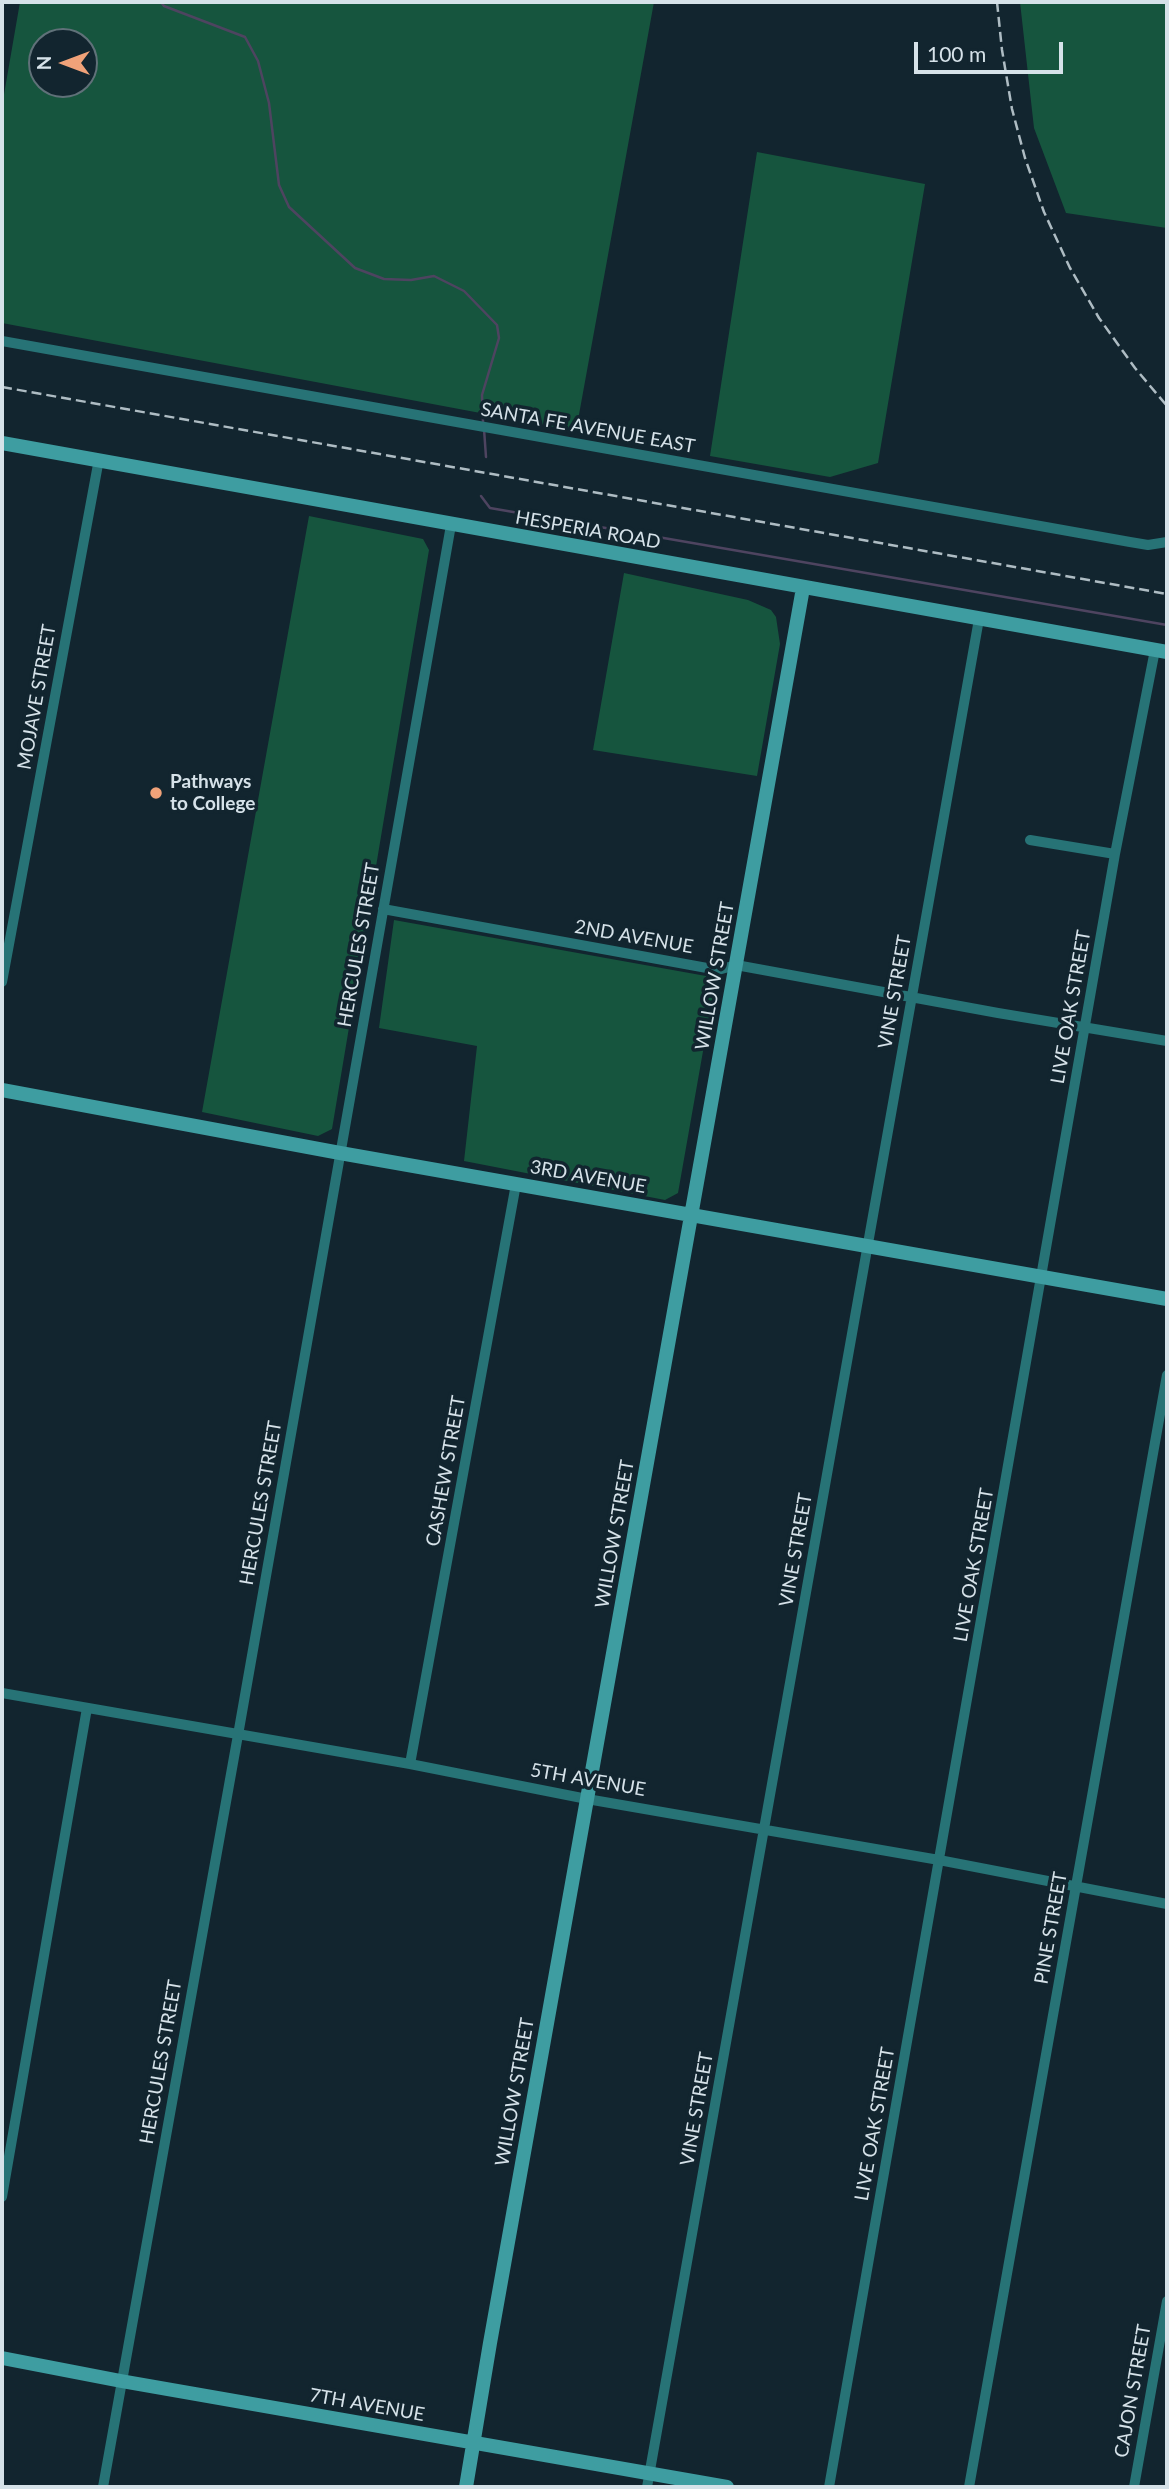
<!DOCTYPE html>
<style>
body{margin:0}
#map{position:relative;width:1169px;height:2489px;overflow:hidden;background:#12252f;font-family:Lato,sans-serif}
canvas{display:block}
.frame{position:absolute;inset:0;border:4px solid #d6e2e9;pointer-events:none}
.north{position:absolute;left:28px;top:28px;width:70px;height:70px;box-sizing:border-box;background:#12252f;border:2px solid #607179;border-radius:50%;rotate:270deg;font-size:19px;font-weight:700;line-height:28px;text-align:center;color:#d6e2e9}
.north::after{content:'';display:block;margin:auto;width:24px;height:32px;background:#f0a279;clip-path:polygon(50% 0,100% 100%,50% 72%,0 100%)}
.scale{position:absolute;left:914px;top:42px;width:149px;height:32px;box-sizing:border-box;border:4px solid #d6e2e9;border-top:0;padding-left:9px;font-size:21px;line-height:24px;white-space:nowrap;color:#d6e2e9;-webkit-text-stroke:5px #12252f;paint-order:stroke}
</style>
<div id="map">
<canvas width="1169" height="2489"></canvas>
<div class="frame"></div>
<div class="north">N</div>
<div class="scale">100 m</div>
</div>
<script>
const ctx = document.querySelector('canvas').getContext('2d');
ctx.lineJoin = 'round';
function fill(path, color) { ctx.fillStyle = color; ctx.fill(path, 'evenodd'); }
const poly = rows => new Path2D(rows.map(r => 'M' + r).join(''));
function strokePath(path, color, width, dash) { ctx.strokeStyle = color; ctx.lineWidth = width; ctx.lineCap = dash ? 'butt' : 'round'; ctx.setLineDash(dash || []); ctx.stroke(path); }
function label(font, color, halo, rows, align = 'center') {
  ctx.font = font + ' Lato,sans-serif'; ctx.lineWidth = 7; ctx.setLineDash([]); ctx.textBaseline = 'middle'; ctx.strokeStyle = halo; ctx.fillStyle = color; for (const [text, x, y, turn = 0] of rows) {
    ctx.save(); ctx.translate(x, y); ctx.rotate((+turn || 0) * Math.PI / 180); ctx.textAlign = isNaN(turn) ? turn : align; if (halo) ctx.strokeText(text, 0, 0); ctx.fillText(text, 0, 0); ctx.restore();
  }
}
fill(poly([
 [20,2,654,2,576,431,2,323,2,106],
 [84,42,84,84,42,84,42,42],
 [1020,2,1167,2,1167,228,1066,213,1034,128],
 [757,152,925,184,878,463,830,477,710,456],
 [309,516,423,539,429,550,332,1129,318,1136,202,1112],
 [624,573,748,600,771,610,776,617,780,644,757,776,593,750],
 [394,920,706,976,714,989,678,1193,665,1200,464,1161,477,1046,379,1028]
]), '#16553e');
strokePath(poly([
 [161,2,164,6,245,37,258,61,269,103,279,185,289,207,355,268,384,279,411,280,434,276,464,291,497,325,499,338,482,395,483,422],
 [484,429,486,457],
 [481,496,490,508,1167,625]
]), '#4e4460', 2.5);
strokePath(poly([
 [2,341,1130,542,1148,545,1167,542],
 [1030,840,1115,854],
 [383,909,718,970,736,965,998,1013,1167,1041],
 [2,982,99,459],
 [2,1693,410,1764,587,1799,939,1860,1167,1904],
 [410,1764,516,1184],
 [2,2197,87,1708],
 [103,2487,238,1735,451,525],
 [647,2487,979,619],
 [829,2487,1115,854,1155,650],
 [969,2487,1167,1375],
 [1134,2487,1167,2301]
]), '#277376', 10);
strokePath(poly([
 [2,443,1167,652],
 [2,1090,340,1153,1167,1299],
 [2,2358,121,2381,727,2487],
 [466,2487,490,2343,803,588]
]), '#3e9da1', 14);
strokePath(poly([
 [997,2,1002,50,1012,109,1025,158,1044,212,1070,268,1099,318,1135,368,1167,406],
 [2,387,1167,594]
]), '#aebcc3', 2.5, [10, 5]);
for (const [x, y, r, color] of [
 [156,793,7,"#f0a279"]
]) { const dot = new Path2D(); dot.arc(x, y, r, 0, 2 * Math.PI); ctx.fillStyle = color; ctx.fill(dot); strokePath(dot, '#12252f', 2.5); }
label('19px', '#d6e2e9', '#12252f', [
 ["SANTA FE AVENUE EAST",588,428,10],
 ["HESPERIA ROAD",588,530,10],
 ["MOJAVE STREET",37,697,-80],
 ["2ND AVENUE",634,937,10],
 ["HERCULES STREET",359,945,-80],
 ["WILLOW STREET",715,976,-80],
 ["VINE STREET",895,992,-80],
 ["LIVE OAK STREET",1071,1007,-80],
 ["3RD AVENUE",588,1177,10],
 ["CASHEW STREET",446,1471,-80],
 ["HERCULES STREET",261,1503,-80],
 ["WILLOW STREET",615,1534,-80],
 ["VINE STREET",796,1550,-80],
 ["LIVE OAK STREET",974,1565,-80],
 ["5TH AVENUE",588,1780,10],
 ["PINE STREET",1051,1928,-80],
 ["HERCULES STREET",161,2062,-80],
 ["WILLOW STREET",515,2092,-80],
 ["VINE STREET",697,2109,-80],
 ["LIVE OAK STREET",875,2124,-80],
 ["CAJON STREET",1133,2391,-80],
 ["7TH AVENUE",367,2405,10]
]);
label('bold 19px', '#d6e2e9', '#12252f', [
 ["Pathways",170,782],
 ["to College",170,804]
], 'left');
</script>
